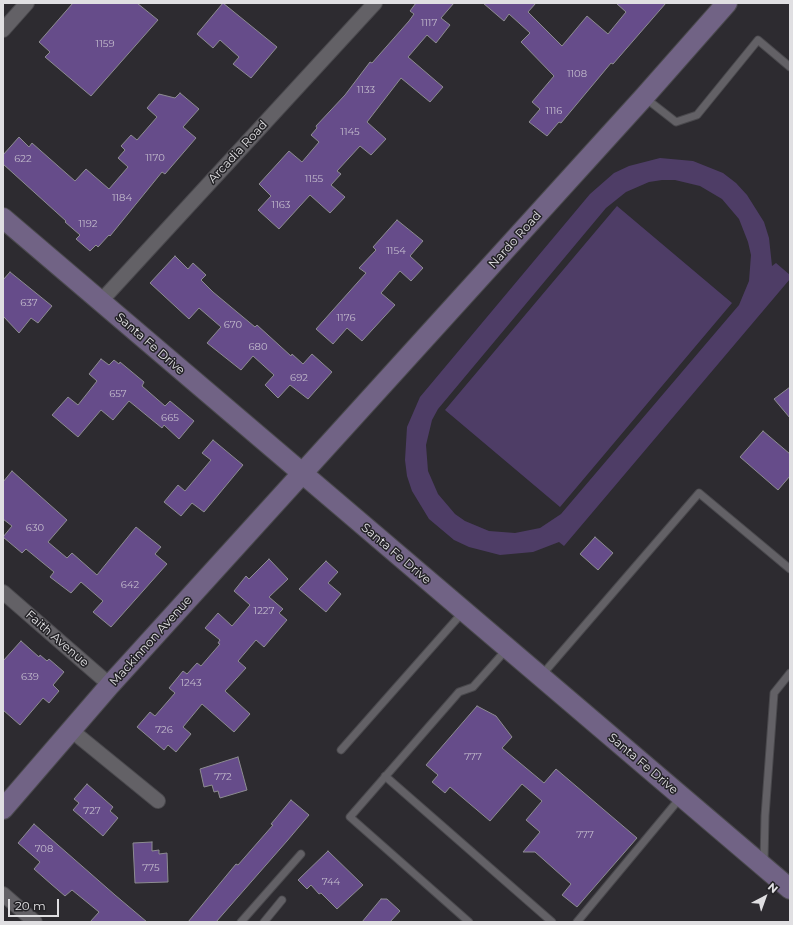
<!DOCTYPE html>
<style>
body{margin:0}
#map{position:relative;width:793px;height:925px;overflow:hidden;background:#2d2b30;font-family:Montserrat,sans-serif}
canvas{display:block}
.frame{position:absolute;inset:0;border:4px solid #e0dfe2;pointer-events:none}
.north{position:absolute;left:745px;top:877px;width:40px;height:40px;-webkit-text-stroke:3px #232226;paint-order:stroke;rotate:41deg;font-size:11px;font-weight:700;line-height:16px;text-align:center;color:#e0dfe2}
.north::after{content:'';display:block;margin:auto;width:14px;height:18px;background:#e0dfe2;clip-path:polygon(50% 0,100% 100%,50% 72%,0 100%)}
.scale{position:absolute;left:8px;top:899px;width:51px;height:18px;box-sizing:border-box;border:2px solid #e0dfe2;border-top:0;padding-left:5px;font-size:12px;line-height:14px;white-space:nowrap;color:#e0dfe2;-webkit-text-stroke:3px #232226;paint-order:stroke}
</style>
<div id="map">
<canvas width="793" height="925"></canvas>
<div class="frame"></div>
<div class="north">N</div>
<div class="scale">20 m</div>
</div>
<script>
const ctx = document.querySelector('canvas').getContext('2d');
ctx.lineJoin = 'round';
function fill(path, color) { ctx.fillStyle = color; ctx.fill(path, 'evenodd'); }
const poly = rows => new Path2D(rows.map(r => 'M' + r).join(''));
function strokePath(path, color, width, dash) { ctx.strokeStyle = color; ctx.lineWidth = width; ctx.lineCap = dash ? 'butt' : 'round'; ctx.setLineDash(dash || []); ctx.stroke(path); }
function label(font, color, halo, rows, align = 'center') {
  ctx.font = font + ' Montserrat,sans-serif'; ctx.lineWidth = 3; ctx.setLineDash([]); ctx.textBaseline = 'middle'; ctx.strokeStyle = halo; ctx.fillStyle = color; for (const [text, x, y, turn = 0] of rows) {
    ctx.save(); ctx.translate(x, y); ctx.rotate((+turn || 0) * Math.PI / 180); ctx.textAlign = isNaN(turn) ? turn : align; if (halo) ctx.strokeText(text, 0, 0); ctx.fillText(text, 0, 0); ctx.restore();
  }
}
fill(poly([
 [660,158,693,161,723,173,736,183,747,195,764,222,769,238,772,266,776,263,790,275,790,279,564,546,559,542,533,552,500,555,469,547,454,540,429,519,412,491,407,476,405,460,407,427,420,397,590,194,614,173,629,166],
 [662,180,675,180,700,186,722,199,739,219,748,242,751,255,749,281,739,305,561,514,540,528,515,533,489,531,465,521,455,514,438,494,428,471,426,445,432,420,438,409,606,208,626,192,649,182],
 [617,206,732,303,560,507,445,410]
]), '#4e3d66');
const building = poly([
 [73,3,137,3,158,20,91,96,45,57,50,52,39,42,73,3],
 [223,3,277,47,251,78,233,64,239,57,220,40,213,48,197,34,223,3],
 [416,3,454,3,441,18,450,25,436,43,427,35,408,57,443,87,430,102,401,78,367,122,386,139,371,155,360,146,337,171,341,174,331,185,345,197,330,213,310,195,279,229,258,210,271,196,259,184,289,151,302,162,319,142,311,135,317,128,316,126,345,95,370,62,372,63,409,21,414,14,410,11,416,3],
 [483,3,536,3,528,12,562,46,587,16,608,34,626,12,616,3,666,3,613,64,611,63,561,123,559,122,547,136,529,122,540,109,532,102,554,76,521,42,530,33,509,14,504,21,483,3],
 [180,93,199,109,183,127,196,138,165,174,162,172,110,236,109,235,98,247,96,245,90,251,76,239,80,235,65,222,66,221,3,164,3,155,19,137,29,147,32,143,75,181,86,169,109,189,128,167,118,158,125,150,121,146,131,135,137,140,157,117,147,108,159,94,175,98,180,93],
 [397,220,423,241,410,256,423,268,411,281,400,271,381,293,395,305,362,341,347,328,333,344,316,329,366,273,359,268,376,250,373,247,397,220],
 [175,256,188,269,193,263,206,275,201,280,213,292,255,327,257,325,291,356,292,354,303,364,312,354,332,372,308,399,290,385,278,398,265,385,274,375,253,356,241,370,207,343,221,327,199,308,189,319,150,283,175,256],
 [10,272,52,306,38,323,31,318,19,333,3,316,3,280,10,272],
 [101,359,109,365,114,360,119,364,120,362,144,382,142,386,165,406,170,401,194,421,179,439,164,425,162,428,129,401,113,420,101,410,78,437,52,415,68,397,78,405,97,381,89,374,101,359],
 [790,387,790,418,774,399,790,387],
 [763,431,790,454,790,476,778,490,740,457,763,431],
 [213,440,243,465,204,512,192,503,181,516,164,502,178,485,185,491,211,460,202,453,213,440],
 [12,471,67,520,48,542,67,558,72,553,97,575,136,527,161,547,155,554,167,564,111,627,93,612,103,601,81,582,71,593,50,577,54,572,26,549,22,553,3,537,12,526,3,519,3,482,12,471],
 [595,537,613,553,598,570,580,554,595,537],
 [269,559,288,579,269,597,283,609,279,613,287,620,264,647,256,640,238,661,246,668,225,691,250,714,234,732,202,704,183,727,191,734,176,752,168,745,164,750,137,727,150,712,155,716,175,693,169,688,183,671,187,674,197,663,201,666,220,644,218,643,220,640,205,628,218,613,232,626,250,605,234,591,246,576,249,579,269,559],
 [326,561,338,572,328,583,341,594,326,612,299,589,326,561],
 [21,641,39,657,40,655,47,661,49,659,64,672,53,685,59,691,49,703,43,698,20,725,3,710,3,661,21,641],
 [477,706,496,716,512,737,502,748,544,783,556,769,637,838,577,907,562,895,571,884,535,852,523,852,540,832,526,820,542,801,522,784,490,821,450,787,445,793,432,782,438,775,426,765,477,706],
 [238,757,247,790,220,798,218,791,214,792,212,785,204,787,200,769,238,757],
 [87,784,113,807,110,811,118,818,103,836,73,810,79,803,74,799,87,784],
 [291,800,309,815,287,841,216,922,188,922,236,864,238,865,273,825,271,824,291,800],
 [34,824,115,895,147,922,90,922,99,912,72,890,65,896,51,884,34,869,40,862,18,843,34,824],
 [152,842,152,851,159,850,159,854,167,853,168,882,135,883,133,843,152,842],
 [328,851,363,885,337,909,321,893,319,894,311,885,307,889,298,880,328,851],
 [381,899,387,899,400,911,390,922,362,922,381,899]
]);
fill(building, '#664c8a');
strokePath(building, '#8d8c91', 1);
const lane = poly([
 [644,97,676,122,697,115,758,40,790,67],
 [541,676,699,493,790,569],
 [341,750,463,612],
 [385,776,552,922],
 [764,862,765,816,774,693,790,673],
 [241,922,301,854],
 [264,922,282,900],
 [469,922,350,817,459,692,473,687,506,650],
 [577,922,681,797]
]);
const street = poly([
 [3,30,27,3],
 [101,301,375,3],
 [3,592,110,685],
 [71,730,158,801],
 [3,894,35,922]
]);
const secondary = poly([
 [3,218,790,889],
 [3,809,110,685,644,97,727,3]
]);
strokePath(lane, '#4a494d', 9);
strokePath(street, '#4a494d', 16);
strokePath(secondary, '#4a494d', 22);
strokePath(lane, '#636166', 7);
strokePath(street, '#636166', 14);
strokePath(secondary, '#716385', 20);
label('10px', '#c2bacc', null, [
 ["1117",429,23],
 ["1159",105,44],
 ["1108",577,74],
 ["1133",366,90],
 ["1116",554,111],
 ["1145",350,132],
 ["1170",155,158],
 ["622",23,159],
 ["1155",314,179],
 ["1184",122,198],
 ["1163",281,205],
 ["1192",88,224],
 ["1154",396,251],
 ["637",29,303],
 ["1176",346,318],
 ["670",233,325],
 ["680",258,347],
 ["692",299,378],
 ["657",118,394],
 ["665",170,418],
 ["630",35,528],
 ["642",130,585],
 ["1227",264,611],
 ["639",30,677],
 ["1243",191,683],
 ["726",164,730],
 ["777",473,757],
 ["772",223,777],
 ["727",92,811],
 ["777",585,835],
 ["708",44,849],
 ["775",151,868],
 ["744",331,882]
]);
label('12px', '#e0dfe2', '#232226', [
 ["Arcadia Road",238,152,-47],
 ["Nardo Road",515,240,-48],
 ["Santa Fe Drive",150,344,41],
 ["Santa Fe Drive",396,554,40],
 ["Faith Avenue",57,639,41],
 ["Mackinnon Avenue",151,641,-48],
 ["Santa Fe Drive",643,764,40]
]);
</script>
